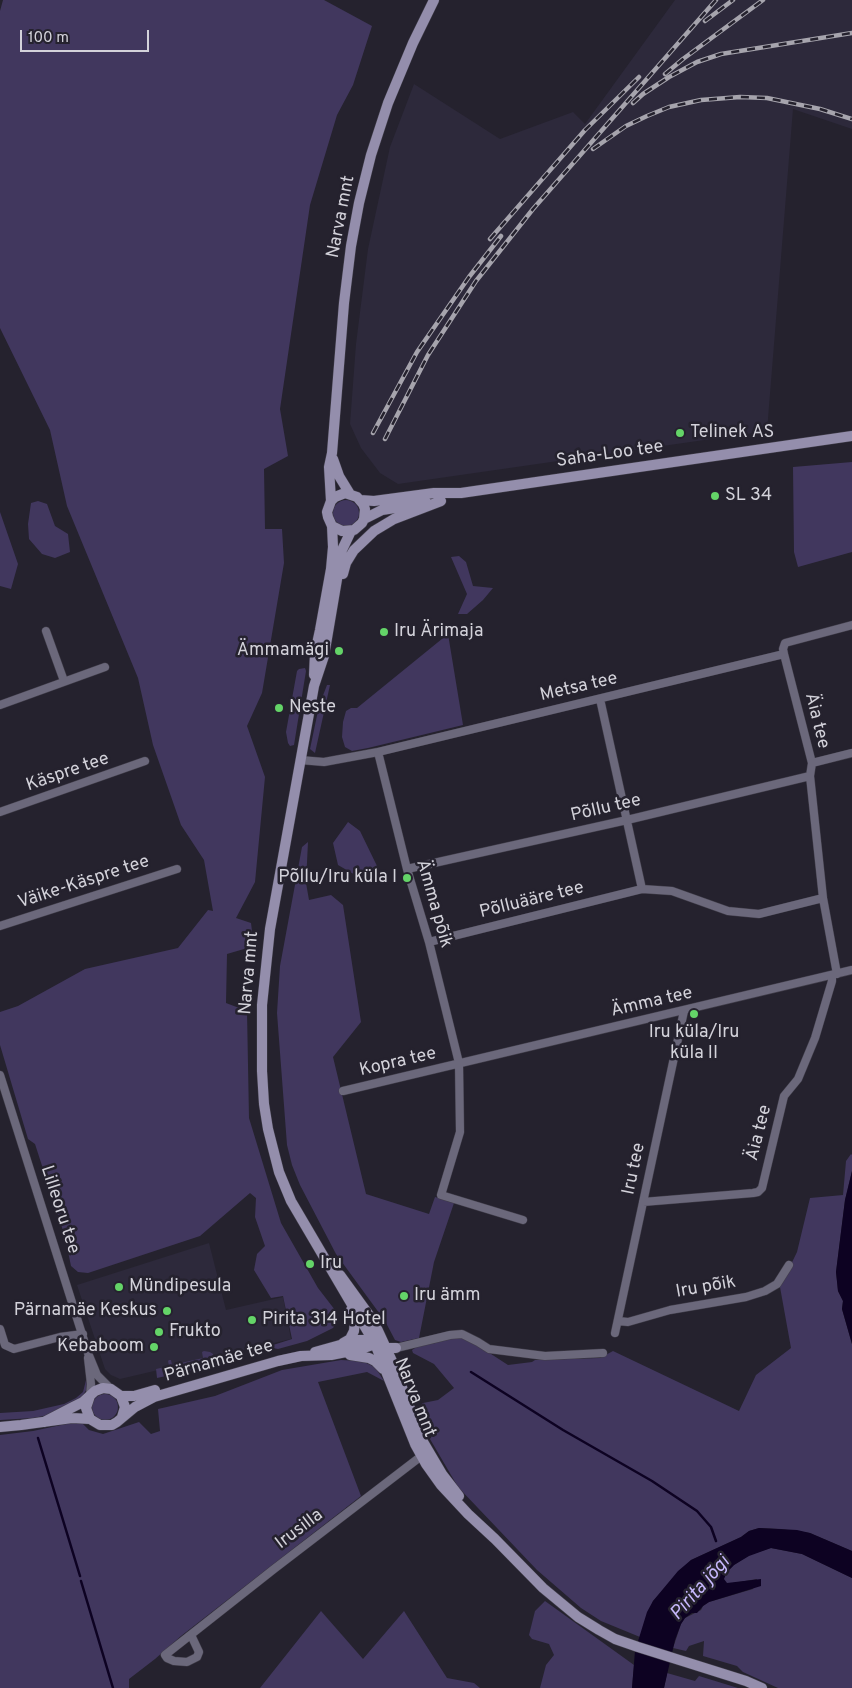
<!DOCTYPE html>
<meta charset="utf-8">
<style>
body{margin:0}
#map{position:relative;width:852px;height:1688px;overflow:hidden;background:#25222e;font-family:Overpass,sans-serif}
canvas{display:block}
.scale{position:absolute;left:20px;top:30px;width:129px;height:22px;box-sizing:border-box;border:2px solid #d3d2da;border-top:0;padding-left:6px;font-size:15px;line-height:18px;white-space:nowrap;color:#d3d2da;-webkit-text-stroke:4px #25222e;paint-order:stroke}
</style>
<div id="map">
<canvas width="852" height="1688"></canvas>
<div class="scale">100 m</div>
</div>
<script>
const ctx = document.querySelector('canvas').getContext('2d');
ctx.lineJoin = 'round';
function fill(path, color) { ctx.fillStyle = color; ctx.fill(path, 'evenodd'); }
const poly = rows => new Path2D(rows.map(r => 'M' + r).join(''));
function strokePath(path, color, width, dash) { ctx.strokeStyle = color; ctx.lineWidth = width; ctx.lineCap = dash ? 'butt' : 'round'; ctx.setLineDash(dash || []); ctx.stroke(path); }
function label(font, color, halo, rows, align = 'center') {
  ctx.font = font + ' Overpass,sans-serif'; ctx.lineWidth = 5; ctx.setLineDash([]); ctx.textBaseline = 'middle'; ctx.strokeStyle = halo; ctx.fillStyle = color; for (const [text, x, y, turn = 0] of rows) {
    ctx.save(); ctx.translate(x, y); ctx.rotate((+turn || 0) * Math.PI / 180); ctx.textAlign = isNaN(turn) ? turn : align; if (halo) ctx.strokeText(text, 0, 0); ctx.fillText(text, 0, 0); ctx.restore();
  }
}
fill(poly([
 [675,0,852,0,852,129,793,109,767,431,398,484,380,473,361,448,350,424,356,344,368,249,390,147,414,84,500,139,573,112,585,124],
 [209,1243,226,1310,283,1297,291,1339,120,1379,111,1375,105,1369,77,1285]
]), '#2d293b');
fill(poly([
 [3,0,324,0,372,26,353,85,337,115,310,205,280,409,288,456,264,469,265,529,282,529,284,563,262,693,247,726,265,777,255,882,236,918,251,923,253,939,244,949,227,954,226,1003,247,1011,249,1118,281,1223,318,1288,335,1310,338,1320,333,1328,307,1341,278,1349,273,1348,273,1345,292,1339,283,1296,271,1298,254,1270,257,1254,265,1246,255,1217,256,1198,250,1193,200,1236,88,1273,78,1272,71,1266,65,1237,35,1144,28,1139,0,1045,0,1012,18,1006,85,969,178,948,208,910,213,911,204,860,181,825,153,745,138,678,67,506,50,430,0,328,0,11],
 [852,462,852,552,798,567,794,552,793,467],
 '333 513a13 13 0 1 1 26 0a13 13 0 1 1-26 0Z',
 [38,501,47,504,55,526,68,534,70,552,55,558,42,554,29,539,28,524,31,503],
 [0,512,18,564,11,589,0,586],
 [459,556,466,562,473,586,493,588,483,600,467,614,458,614,467,594,451,557],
 [448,634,463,725,368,748,352,751,345,747,342,737,343,722,346,711,351,708,357,708],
 [305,668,306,671,294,745,290,746,288,743,286,732,297,671,299,669],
 [327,685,330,685,315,753,310,749,319,706],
 [348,822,360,831,377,866,357,876,338,865,333,843],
 [308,842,306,883,309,900,331,895,343,905,361,1022,333,1057,366,1194,429,1214,435,1197,454,1203,434,1262,419,1338,401,1342,395,1340,385,1321,336,1254,300,1185,292,1165,287,1145,277,1013,280,966,302,847],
 [851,1154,852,1155,852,1171,845,1200,836,1272,838,1291,843,1301,842,1309,852,1344,852,1551,810,1533,781,1529,759,1528,749,1531,741,1537,691,1560,653,1601,640,1637,601,1621,581,1608,537,1570,458,1487,430,1439,434,1433,421,1405,423,1403,438,1400,454,1388,434,1364,413,1353,412,1350,418,1346,435,1343,450,1337,463,1337,471,1341,508,1365,532,1362,535,1360,600,1358,613,1351,739,1411,756,1375,791,1348,780,1287,797,1252,810,1198,843,1195,846,1161],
 [204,1351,210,1352,213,1354,216,1365,157,1378,156,1369,169,1366,168,1361,169,1360,171,1360,172,1365,203,1358,202,1352],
 [341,1360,362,1361,375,1367,384,1381,367,1372,318,1382,361,1496,181,1636,155,1659,129,1679,129,1688,0,1688,0,1435,33,1431,80,1421,89,1430,103,1434,139,1422,151,1434,160,1431,158,1409,215,1396,282,1370],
 [86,1380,87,1380,87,1389,81,1398,49,1415,33,1418,0,1420,0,1413,33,1411,64,1404,76,1398,83,1392],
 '92 1407a13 13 0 1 1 26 0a13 13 0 1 1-26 0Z',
 [771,1548,802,1554,852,1578,852,1688,778,1688,743,1672,737,1666,703,1656,704,1641,689,1646,686,1651,673,1648,681,1624,685,1618,701,1610,703,1606,709,1602,753,1589,757,1579,727,1584,723,1579,727,1572,734,1565,749,1555],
 [545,1601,634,1665,632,1688,540,1688,546,1665,554,1655,549,1644,532,1639,529,1635,535,1611],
 [321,1611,363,1659,404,1611,447,1678,474,1683,480,1688,260,1688],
 [667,1673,695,1681,699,1676,738,1688,664,1688]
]), '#41375e');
fill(poly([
 [852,1171,852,1344,842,1309,843,1301,838,1291,836,1272,845,1200],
 [759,1528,797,1530,810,1533,852,1551,852,1578,802,1554,771,1548,749,1556,734,1565,727,1572,724,1579,727,1583,761,1579,761,1586,709,1602,703,1606,697,1613,692,1613,685,1618,681,1624,675,1640,664,1688,632,1688,635,1651,647,1612,653,1601,678,1571,691,1560,741,1537,749,1531]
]), '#0d0222');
strokePath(poly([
 [471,1372,563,1430,652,1481,697,1511,711,1527,716,1541],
 [38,1438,80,1576],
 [81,1581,113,1688]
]), '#0d0222', 2.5);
const minor = poly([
 [46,631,64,681],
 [784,654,812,763,810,776,823,898,837,974],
 [600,699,642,889],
 [0,705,105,667],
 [378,752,407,869,429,942,459,1063,460,1132,441,1195,523,1220],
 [300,760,324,762,378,752,784,654,783,649,785,643,852,625],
 [812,763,852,753],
 [0,812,145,761],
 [407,869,627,820,810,776],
 [0,926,177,869],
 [429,942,642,889,672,891,728,911,759,914,823,898],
 [0,1075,88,1353,97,1375,111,1389],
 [343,1091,852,970],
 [643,1202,753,1193,758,1192,762,1188,784,1096,798,1079,815,1038,832,981,832,975],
 [618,1321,628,1322,670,1310,746,1297,765,1291,777,1284,789,1265],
 [0,1329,5,1345,14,1349,60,1337,83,1334],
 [615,1333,684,1011],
 [396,1348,450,1335,462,1334,478,1342,489,1349,545,1356,603,1353],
 [88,1358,91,1384,90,1396],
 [191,1635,199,1652,197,1657,187,1662,174,1661,167,1658,165,1655,274,1569,424,1454]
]);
const secondary = poly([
 [333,459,339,476,350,494],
 [360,500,374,501,434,493,461,493,852,436],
 [331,501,335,497,345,493,357,497,363,504,365,509,364,519,362,523,354,530,342,531,332,526,328,517,327,512,331,501,329,467,332,453,344,303,351,246,359,203,371,155,388,103,413,43,434,0],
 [364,519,382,510,427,503],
 [351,531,342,550,324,656,314,686,270,929,262,1005,262,1071,264,1104,268,1129,279,1172,291,1201,375,1344,415,1444,426,1464,441,1485,468,1514,495,1539,543,1588,578,1617,599,1630,615,1639,638,1647,746,1681,762,1688],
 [343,574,346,563,354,550,374,531,394,519,441,501],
 [314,675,315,653,320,630,331,569,333,547,332,526],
 [340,1275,374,1322,392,1361,422,1440,442,1474,459,1496],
 [343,1343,350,1339,354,1331,355,1320,351,1310],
 [315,1352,358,1340,366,1340,386,1348,396,1348],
 [350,1355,369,1358,375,1361,383,1369],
 [90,1396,86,1408,90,1419,100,1425,112,1425,117,1422,135,1407,154,1397,278,1361,301,1356,331,1355,361,1349,375,1344],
 [121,1396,134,1396,155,1390],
 [44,1422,73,1407,83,1402,95,1391,103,1388,111,1389,121,1396,125,1407,122,1417],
 [0,1427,21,1425,72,1418,90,1419]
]);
strokePath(minor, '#413e4a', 9);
strokePath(secondary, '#413e4a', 11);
strokePath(minor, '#6b687b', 8);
strokePath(secondary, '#948eac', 10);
const rail = poly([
 [705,21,733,0],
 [665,74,683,59,763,0],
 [633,103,643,94,669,77,697,62,721,54,852,33],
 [593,149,626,126,647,116,669,107,701,100,740,97,767,98,820,109,852,119],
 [490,239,585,130,639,77],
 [373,433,417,352,469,277,501,236],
 [385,439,428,355,476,281,533,209,716,0]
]);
strokePath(rail, '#a6a4ad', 4.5);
strokePath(rail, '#25222e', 2.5, [8]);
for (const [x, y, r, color] of [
 [680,433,5,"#64d468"],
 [715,496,5,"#64d468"],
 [384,632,5,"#64d468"],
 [339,651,5,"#64d468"],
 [279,708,5,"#64d468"],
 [407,878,5,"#64d468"],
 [694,1014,5,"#64d468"],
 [310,1264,5,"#64d468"],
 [119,1287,5,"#64d468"],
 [404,1296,5,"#64d468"],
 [167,1311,5,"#64d468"],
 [252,1320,5,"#64d468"],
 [159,1332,5,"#64d468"],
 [154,1347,5,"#64d468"]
]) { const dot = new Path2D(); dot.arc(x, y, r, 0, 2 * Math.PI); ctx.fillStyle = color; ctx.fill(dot); strokePath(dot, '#25222e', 2); }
label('18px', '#d3d2da', '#25222e', [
 ["Narva mnt",342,217,-79],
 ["Saha-Loo tee",610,455,-8],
 ["Metsa tee",579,688,-13],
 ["Äia tee",816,721,76],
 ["Käspre tee",68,773,-19],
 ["Põllu tee",606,809,-13],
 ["Väike-Käspre tee",84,883,-18],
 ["Põlluääre tee",532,901,-14],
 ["Ämma põik",433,904,74],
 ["Narva mnt",250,973,-85],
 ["Ämma tee",652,1003,-13],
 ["Kopra tee",398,1063,-13],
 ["Äia tee",760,1133,-76],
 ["Iru tee",635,1169,-78],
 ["Lilleoru tee",59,1210,72],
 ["Iru põik",706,1288,-10],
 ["Pärnamäe tee",219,1362,-16],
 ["Narva mnt",414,1398,68],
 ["Irusilla",300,1530,-37]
]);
label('18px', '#d3d2da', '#25222e', [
 ["Telinek AS",690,433],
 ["SL 34",725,496],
 ["Iru Ärimaja",394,632],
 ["Ämmamägi",329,651,"right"],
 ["Neste",289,708],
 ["Põllu/Iru küla I",397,878,"right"],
 ["Iru küla/Iru",694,1033,"center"],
 ["küla II",694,1054,"center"],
 ["Iru",320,1264],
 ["Mündipesula",129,1287],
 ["Iru ämm",414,1296],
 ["Pärnamäe Keskus",157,1311,"right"],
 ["Pirita 314 Hotel",262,1320],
 ["Frukto",169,1332],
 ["Kebaboom",144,1347,"right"]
], 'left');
label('italic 19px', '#c7b8fd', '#25222e', [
 ["Pirita jõgi",701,1589,-48]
]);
</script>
